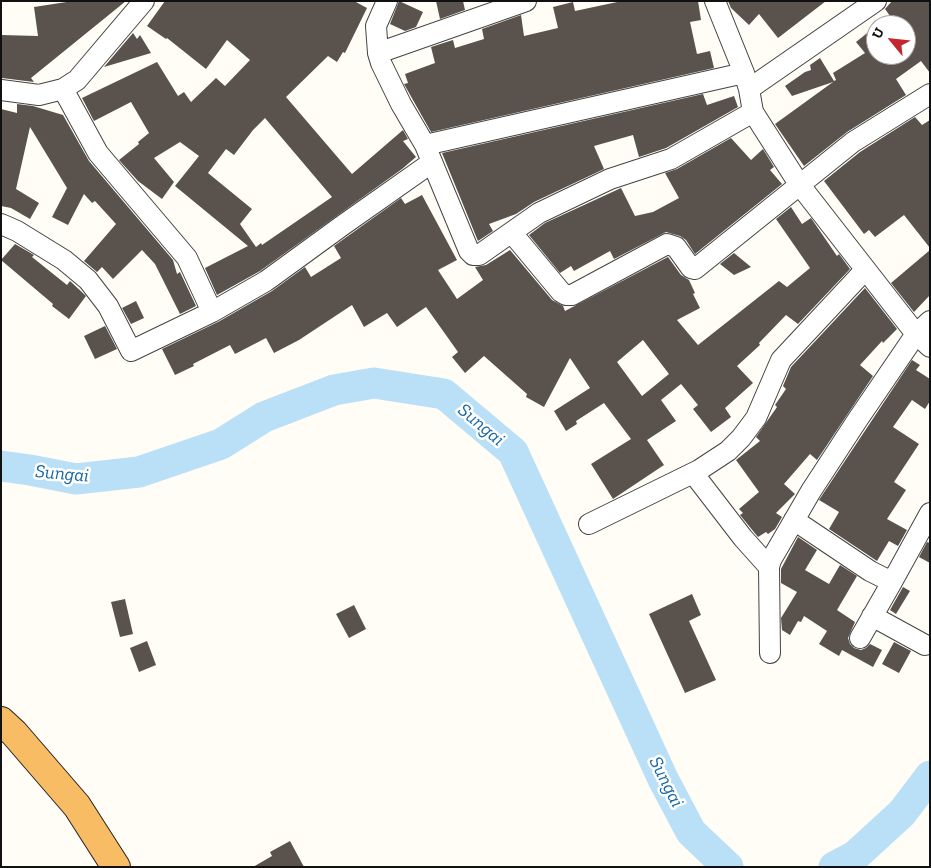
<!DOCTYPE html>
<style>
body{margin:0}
#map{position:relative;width:931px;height:868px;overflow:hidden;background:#fffdf5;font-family:"Zilla Slab",serif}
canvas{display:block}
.frame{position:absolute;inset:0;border:2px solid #111;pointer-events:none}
.north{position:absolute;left:866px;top:15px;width:50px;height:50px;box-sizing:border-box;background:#fff;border:1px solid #a0a0a0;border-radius:50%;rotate:298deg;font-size:14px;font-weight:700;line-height:20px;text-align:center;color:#111}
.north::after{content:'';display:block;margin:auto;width:18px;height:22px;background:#c4262e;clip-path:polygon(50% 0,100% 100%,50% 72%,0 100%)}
</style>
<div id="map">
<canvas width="931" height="868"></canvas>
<div class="frame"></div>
<div class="north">U</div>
</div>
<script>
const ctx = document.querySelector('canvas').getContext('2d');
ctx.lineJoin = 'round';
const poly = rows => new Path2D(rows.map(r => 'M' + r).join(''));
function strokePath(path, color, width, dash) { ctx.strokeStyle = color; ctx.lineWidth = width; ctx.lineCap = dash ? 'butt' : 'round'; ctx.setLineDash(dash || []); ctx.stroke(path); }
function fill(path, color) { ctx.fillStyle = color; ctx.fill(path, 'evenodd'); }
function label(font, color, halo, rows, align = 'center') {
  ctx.font = font + ' "Zilla Slab",serif'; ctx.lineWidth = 5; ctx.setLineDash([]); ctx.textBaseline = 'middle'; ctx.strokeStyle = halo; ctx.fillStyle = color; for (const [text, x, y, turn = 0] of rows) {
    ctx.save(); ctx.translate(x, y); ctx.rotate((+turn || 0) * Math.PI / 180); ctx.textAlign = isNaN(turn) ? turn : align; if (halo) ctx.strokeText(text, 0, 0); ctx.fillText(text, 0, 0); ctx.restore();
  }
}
strokePath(poly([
 [1,466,30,470,76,479,139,472,221,444,264,417,334,390,374,383,444,394,513,452,663,779,691,832,728,867],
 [834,867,855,856,902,813,930,776]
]), '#b9e0f7', 31);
fill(poly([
 [73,1,126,1,31,78,34,82,2,78,1,35,38,36,34,7],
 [165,1,354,1,367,8,345,53,343,52,337,62,328,56,286,97,352,174,403,130,408,139,403,141,416,157,402,169,260,271,217,295,205,268,248,246,175,186,199,156,180,142,154,158,174,182,162,199,138,181,119,160,139,144,138,142,149,133,131,102,94,121,82,98,157,62,178,96,184,92,191,102,216,78,225,86,250,60,227,40,206,69,167,38,166,39,147,26],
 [265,118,332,197,262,245,261,243,256,247,240,224,252,209,208,173,226,149,234,155,253,130],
 [399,1,423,12,416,27,405,31,390,24],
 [436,1,463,1,465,10,440,19],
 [622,1,698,1,701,20,690,22,697,54,710,51,714,68,431,132,404,84,408,83,405,74,435,63,431,47,453,40,455,48,484,39,482,29,521,15,524,36,558,28,553,7,573,2,575,11],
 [728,1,826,1,778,38,759,14,749,25,731,8],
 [892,1,930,1,930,73,921,61,896,79,906,95,847,132,804,166,775,124,833,82,792,96,785,86,805,72,811,70,810,65,820,58,834,81,836,80,833,73,865,53,856,42,876,26,876,55,906,55,906,25,878,25,890,16,885,9],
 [133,33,137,39,140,35,151,53,104,67],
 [703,94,707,105,734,96,738,107,666,148,639,157,633,135,594,146,604,169,534,202,516,214,489,224,493,231,478,241,442,153],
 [17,104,33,106,63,115,89,161,173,260,177,274,180,272,196,306,180,314,155,264,142,250,113,279,102,267,97,272,84,261,116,224,95,201,92,203,84,194,68,225,52,217,67,188,30,127,16,189,39,203,30,219,11,208,1,206,1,109,17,113],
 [915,117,922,125,930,120,930,248,904,215,875,237,869,230,864,234,824,181,860,152],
 [731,138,751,160,763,149,774,167,770,170,782,184,695,254,686,240,680,236,666,232,614,259,610,251,574,271,571,266,560,273,529,235,545,223,621,188,635,216,653,212,679,198,665,173,677,169],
 [422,195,457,260,438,270,457,299,483,280,475,267,486,265,510,250,552,300,563,306,565,311,668,257,681,275,689,280,695,293,693,294,700,308,677,320,698,345,779,281,787,287,810,268,776,219,791,207,802,224,811,218,837,256,839,254,850,269,798,324,786,315,759,343,760,345,737,366,753,383,725,408,731,417,711,432,693,409,698,405,681,384,661,400,676,421,647,440,664,465,613,499,591,464,631,439,604,403,576,421,577,424,566,431,554,411,590,388,570,358,544,407,526,397,527,394,484,356,465,373,452,357,458,352,426,307,397,327,387,313,364,327,352,305,299,340,274,353,266,338,235,354,230,345,193,364,194,366,175,375,162,349,218,322,272,291,305,267,311,277,341,258,334,246,401,198,405,204],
 [643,340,669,374,642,396,617,362],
 [15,244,34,255,32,257,67,285,70,281,86,296,69,319,52,306,53,304,1,260],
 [930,250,930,295,914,312,891,283],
 [734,253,751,267,734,275,720,264],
 [865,288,897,329,883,343,882,341,860,365,873,376,817,460,810,454,784,484,795,494,776,513,782,517,775,529,768,534,766,532,758,537,740,515,743,513,739,509,759,492,736,460,760,441,756,437,777,407,775,405,786,389,783,386,791,367],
 [136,301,144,318,131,324,122,308],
 [105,326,117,349,95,359,84,336],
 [912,360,920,365,916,370,930,379,930,401,925,409,912,400,893,427,919,444,894,482,906,490,887,519,907,530,898,546,889,541,877,561,829,529,839,512,819,500],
 [798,537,817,550,805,570,829,584,840,565,857,576,837,610,855,622,848,638,850,644,854,648,861,650,866,648,870,644,882,650,873,667,842,650,839,656,819,644,827,631,804,616,801,622,798,621,790,635,782,630,781,618,797,592,781,583,781,569],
 [927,542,930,543,930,563,919,557],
 [903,587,910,591,896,614,890,610],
 [692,594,701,615,689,621,716,680,685,693,649,614],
 [125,599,133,634,120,637,111,602],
 [354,605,366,629,349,638,336,614],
 [147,641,156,665,139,672,130,648],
 [894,642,911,651,899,673,882,664],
 [290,841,304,867,253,867,272,856,270,852]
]), '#5a524d');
const minor = poly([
 [387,1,376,26,378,53,381,63,401,104,425,145,469,251,473,255,479,255,539,213,610,179,671,159,753,112,749,89],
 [715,1,744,73,749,89,876,1],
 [378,53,526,1],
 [63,89,98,153,187,258,212,312],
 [1,90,39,95,63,89,77,80,144,1],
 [753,112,799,184,916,334,858,419,811,491,771,560,769,567,770,653],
 [425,145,744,73],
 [1,224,17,231,64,260,88,280,108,306,131,351,212,312,266,281,343,225,431,163],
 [512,233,561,292,566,295,572,295,667,244,676,247,691,268,695,269,853,142,930,94],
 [930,321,916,334,930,347],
 [693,473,743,538,769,567],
 [794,520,870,571,892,582,930,513],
 [589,524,699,470,728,451,741,438,756,418,781,360,865,270],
 [872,616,925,645],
 [860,638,892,582]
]);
const trunk = poly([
 [1,721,14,733,77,806,116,867]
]);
strokePath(minor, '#444', 22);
strokePath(trunk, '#222', 30);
strokePath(minor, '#fff', 20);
strokePath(trunk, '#f7bc64', 28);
label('italic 19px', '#1768a6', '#fff', [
 ["Sungai",481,425,40],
 ["Sungai",62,474,5],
 ["Sungai",666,782,63]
]);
</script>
